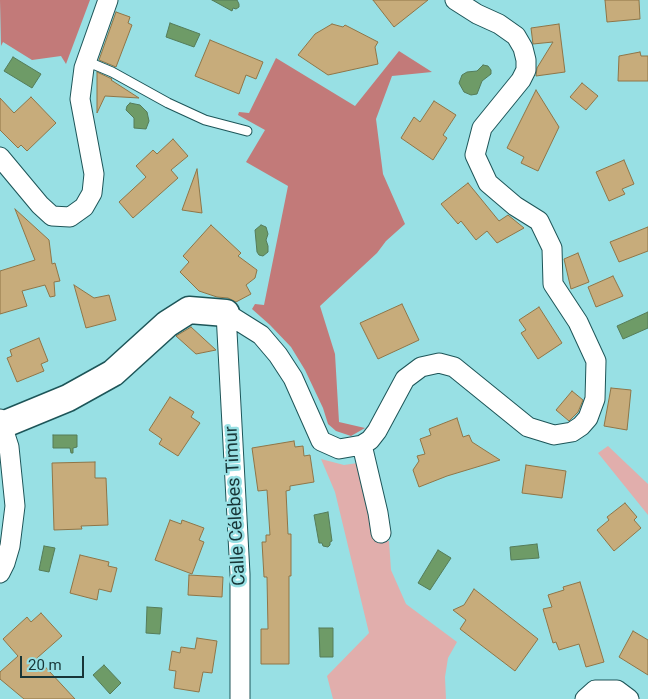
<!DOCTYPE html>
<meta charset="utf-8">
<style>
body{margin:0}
#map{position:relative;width:648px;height:699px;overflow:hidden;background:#98e0e4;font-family:Roboto,sans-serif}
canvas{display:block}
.scale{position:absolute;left:20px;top:656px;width:64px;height:22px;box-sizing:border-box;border:2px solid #173537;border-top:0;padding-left:6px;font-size:15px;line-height:18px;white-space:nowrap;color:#173537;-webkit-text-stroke:4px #98e0e4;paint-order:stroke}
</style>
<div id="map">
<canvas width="648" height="699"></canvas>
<div class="scale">20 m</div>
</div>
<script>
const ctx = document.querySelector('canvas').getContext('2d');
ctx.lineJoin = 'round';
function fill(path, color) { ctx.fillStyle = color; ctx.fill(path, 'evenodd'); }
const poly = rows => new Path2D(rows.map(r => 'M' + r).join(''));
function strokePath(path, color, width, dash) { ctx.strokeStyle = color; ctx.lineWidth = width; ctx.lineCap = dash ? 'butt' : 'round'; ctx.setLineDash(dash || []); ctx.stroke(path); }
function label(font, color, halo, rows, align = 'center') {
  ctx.font = font + ' Roboto,sans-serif'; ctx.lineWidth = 5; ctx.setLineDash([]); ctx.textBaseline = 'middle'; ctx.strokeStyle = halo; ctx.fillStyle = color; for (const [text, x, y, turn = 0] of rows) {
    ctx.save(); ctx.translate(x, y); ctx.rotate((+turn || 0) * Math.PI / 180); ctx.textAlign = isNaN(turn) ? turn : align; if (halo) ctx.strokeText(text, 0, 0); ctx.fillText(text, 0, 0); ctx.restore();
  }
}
fill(poly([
 [608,446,648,484,648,515,598,453],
 [321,459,344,465,358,463,379,541,389,541,391,570,406,604,457,642,448,658,445,677,446,699,333,699,327,676,369,633,335,492]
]), '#e1aeac');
fill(poly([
 [0,0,90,0,66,64,61,56,32,60,3,42,1,46],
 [399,51,432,72,392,76,376,119,383,174,405,224,386,241,377,253,320,306,335,354,339,422,365,428,351,436,336,431,328,424,323,408,305,370,291,347,270,325,252,309,255,304,264,305,288,186,246,162,265,130,238,115,239,112,249,113,276,58,355,106]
]), '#c27a79');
const water = poly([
 [212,0,237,0,239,4,239,7,236,9,233,8,232,11,212,0],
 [170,23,200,34,194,47,166,37,170,23],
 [13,57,41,74,32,88,4,71,13,57],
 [483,65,488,66,491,70,491,74,482,81,477,94,471,95,464,92,459,83,462,75,467,72,477,71,483,65],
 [130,103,140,105,147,112,149,121,146,129,134,128,134,118,126,110,127,106,130,103],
 [261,225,266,227,268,234,266,240,268,246,268,252,263,256,259,255,257,252,255,230,261,225],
 [648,312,648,328,623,339,617,326,648,312],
 [53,435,77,435,77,447,73,448,73,453,71,453,70,448,53,448,53,435],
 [328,512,332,541,330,542,330,545,328,547,323,546,322,543,319,543,314,515,328,512],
 [537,544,539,558,511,560,510,547,537,544],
 [44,546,55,548,49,572,39,570,44,546],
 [438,550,451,558,430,590,418,583,438,550],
 [147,607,162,608,160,634,146,633,147,607],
 [319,628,333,628,333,657,320,657,319,628],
 [104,665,121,683,110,694,93,675,104,665]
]);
fill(water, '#6e9b67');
strokePath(water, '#547c59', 1);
const building = poly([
 [373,0,428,0,394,27,373,0],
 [605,0,639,0,640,19,607,22,605,0],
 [116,12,130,17,128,23,132,25,116,67,99,60,116,12],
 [332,24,343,27,345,25,378,42,375,47,378,64,328,75,298,55,315,34,332,24],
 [559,24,565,72,536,76,537,68,553,42,533,44,531,28,559,24],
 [210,40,263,62,256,79,246,75,239,94,195,76,210,40],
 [640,52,641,56,648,56,648,81,618,81,619,56,640,52],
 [97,72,112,79,111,80,139,98,105,96,97,113,97,72],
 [582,83,598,96,586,110,570,97,582,83],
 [536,90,559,127,538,171,521,163,524,157,507,148,536,90],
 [31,97,56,123,27,151,21,145,18,148,0,130,0,98,14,113,31,97],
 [434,101,456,115,443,135,447,138,433,160,401,138,414,117,420,122,434,101],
 [173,139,188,156,171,170,178,178,133,218,119,202,146,177,136,166,153,150,157,154,173,139],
 [624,160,634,184,622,189,625,194,609,201,596,172,624,160],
 [197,169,202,213,182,210,197,169],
 [468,183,499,221,508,215,524,228,497,243,487,231,476,240,461,221,458,224,441,204,468,183],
 [15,209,49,240,52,264,55,263,60,281,54,282,55,296,50,297,45,285,22,291,27,306,0,314,0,271,35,260,15,209],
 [211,225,241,253,238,256,257,270,255,278,246,285,251,294,236,302,228,298,217,297,199,291,180,272,189,262,183,256,211,225],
 [648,227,648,251,619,262,610,242,648,227],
 [578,253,589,282,571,289,564,259,578,253],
 [613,276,623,296,596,307,588,287,613,276],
 [74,285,94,298,109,295,116,320,86,328,74,285],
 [402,304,419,340,378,359,360,323,402,304],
 [539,307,562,343,538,359,521,333,526,330,519,320,539,307],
 [191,327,216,350,196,354,176,336,191,327],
 [39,338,48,361,41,364,44,371,17,382,7,358,12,356,10,350,39,338],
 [611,388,631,390,627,430,604,426,611,388],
 [572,391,583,400,578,412,569,421,556,410,572,391],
 [170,397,194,412,191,417,200,423,178,456,159,444,162,439,149,430,170,397],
 [457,418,463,437,469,435,472,442,500,460,447,476,419,487,413,470,419,461,417,456,425,454,420,439,431,435,429,429,457,418],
 [294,441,295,447,303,446,304,456,310,455,314,482,290,486,290,490,286,491,288,534,291,534,291,576,289,576,289,664,261,664,261,629,268,629,267,577,264,577,262,542,266,542,266,535,270,535,267,490,258,491,252,448,294,441],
 [95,462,95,478,106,478,108,525,81,526,82,529,54,530,52,463,95,462],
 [526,465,566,471,562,498,522,493,526,465],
 [625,503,637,517,634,520,641,528,614,551,597,530,609,520,607,517,625,503],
 [170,520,181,524,182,520,204,528,199,540,204,542,192,574,155,560,170,520],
 [80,555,109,562,108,566,117,568,111,592,99,589,97,600,70,593,80,555],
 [189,575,223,577,222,597,188,595,189,575],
 [580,582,604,662,586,667,579,644,559,650,556,642,553,643,543,609,552,607,548,595,564,590,563,587,580,582],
 [474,589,538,639,515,671,460,629,466,620,453,610,464,605,474,589],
 [41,613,62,636,37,658,75,699,24,699,0,679,0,672,18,656,3,639,27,617,31,622,41,613],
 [633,631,648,640,648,675,619,657,633,631],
 [197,638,217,641,212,673,203,672,199,692,174,688,176,671,169,670,172,651,180,653,181,647,195,649,197,638]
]);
fill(building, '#c7ac7b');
strokePath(building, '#8f7547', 1);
const lane = poly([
 [86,61,112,72,168,103,205,120,247,131]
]);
const street = poly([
 [0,157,40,205,52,216,70,217,84,207,92,193,94,174,80,99,84,68,108,0],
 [226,313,261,335,278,355,293,378,321,441,339,449,362,445,370,440,377,431,405,379,421,367,439,363,454,367,528,427,554,435,572,432,581,426,588,418,595,399,596,361,578,322,553,284,552,248,539,221,515,206,488,183,475,155,482,128,521,80,526,70,526,60,523,48,516,36,499,24,477,14,455,0],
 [226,313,240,574,240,699],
 [0,419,9,447,15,506,10,546,5,563,0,573],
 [362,445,378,513,381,533],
 [585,699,595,690,617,690,629,699]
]);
const secondary = poly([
 [0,426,68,398,113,373,167,324,189,310,226,313]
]);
strokePath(lane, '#1d5558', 11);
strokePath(street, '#1d5558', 21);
strokePath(secondary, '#1d5558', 29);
strokePath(lane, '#fff', 9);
strokePath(street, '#fff', 19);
strokePath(secondary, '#fff', 26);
label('18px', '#173537', '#98e0e4', [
 ["Calle Célebes Timur",236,506,-93]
]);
</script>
